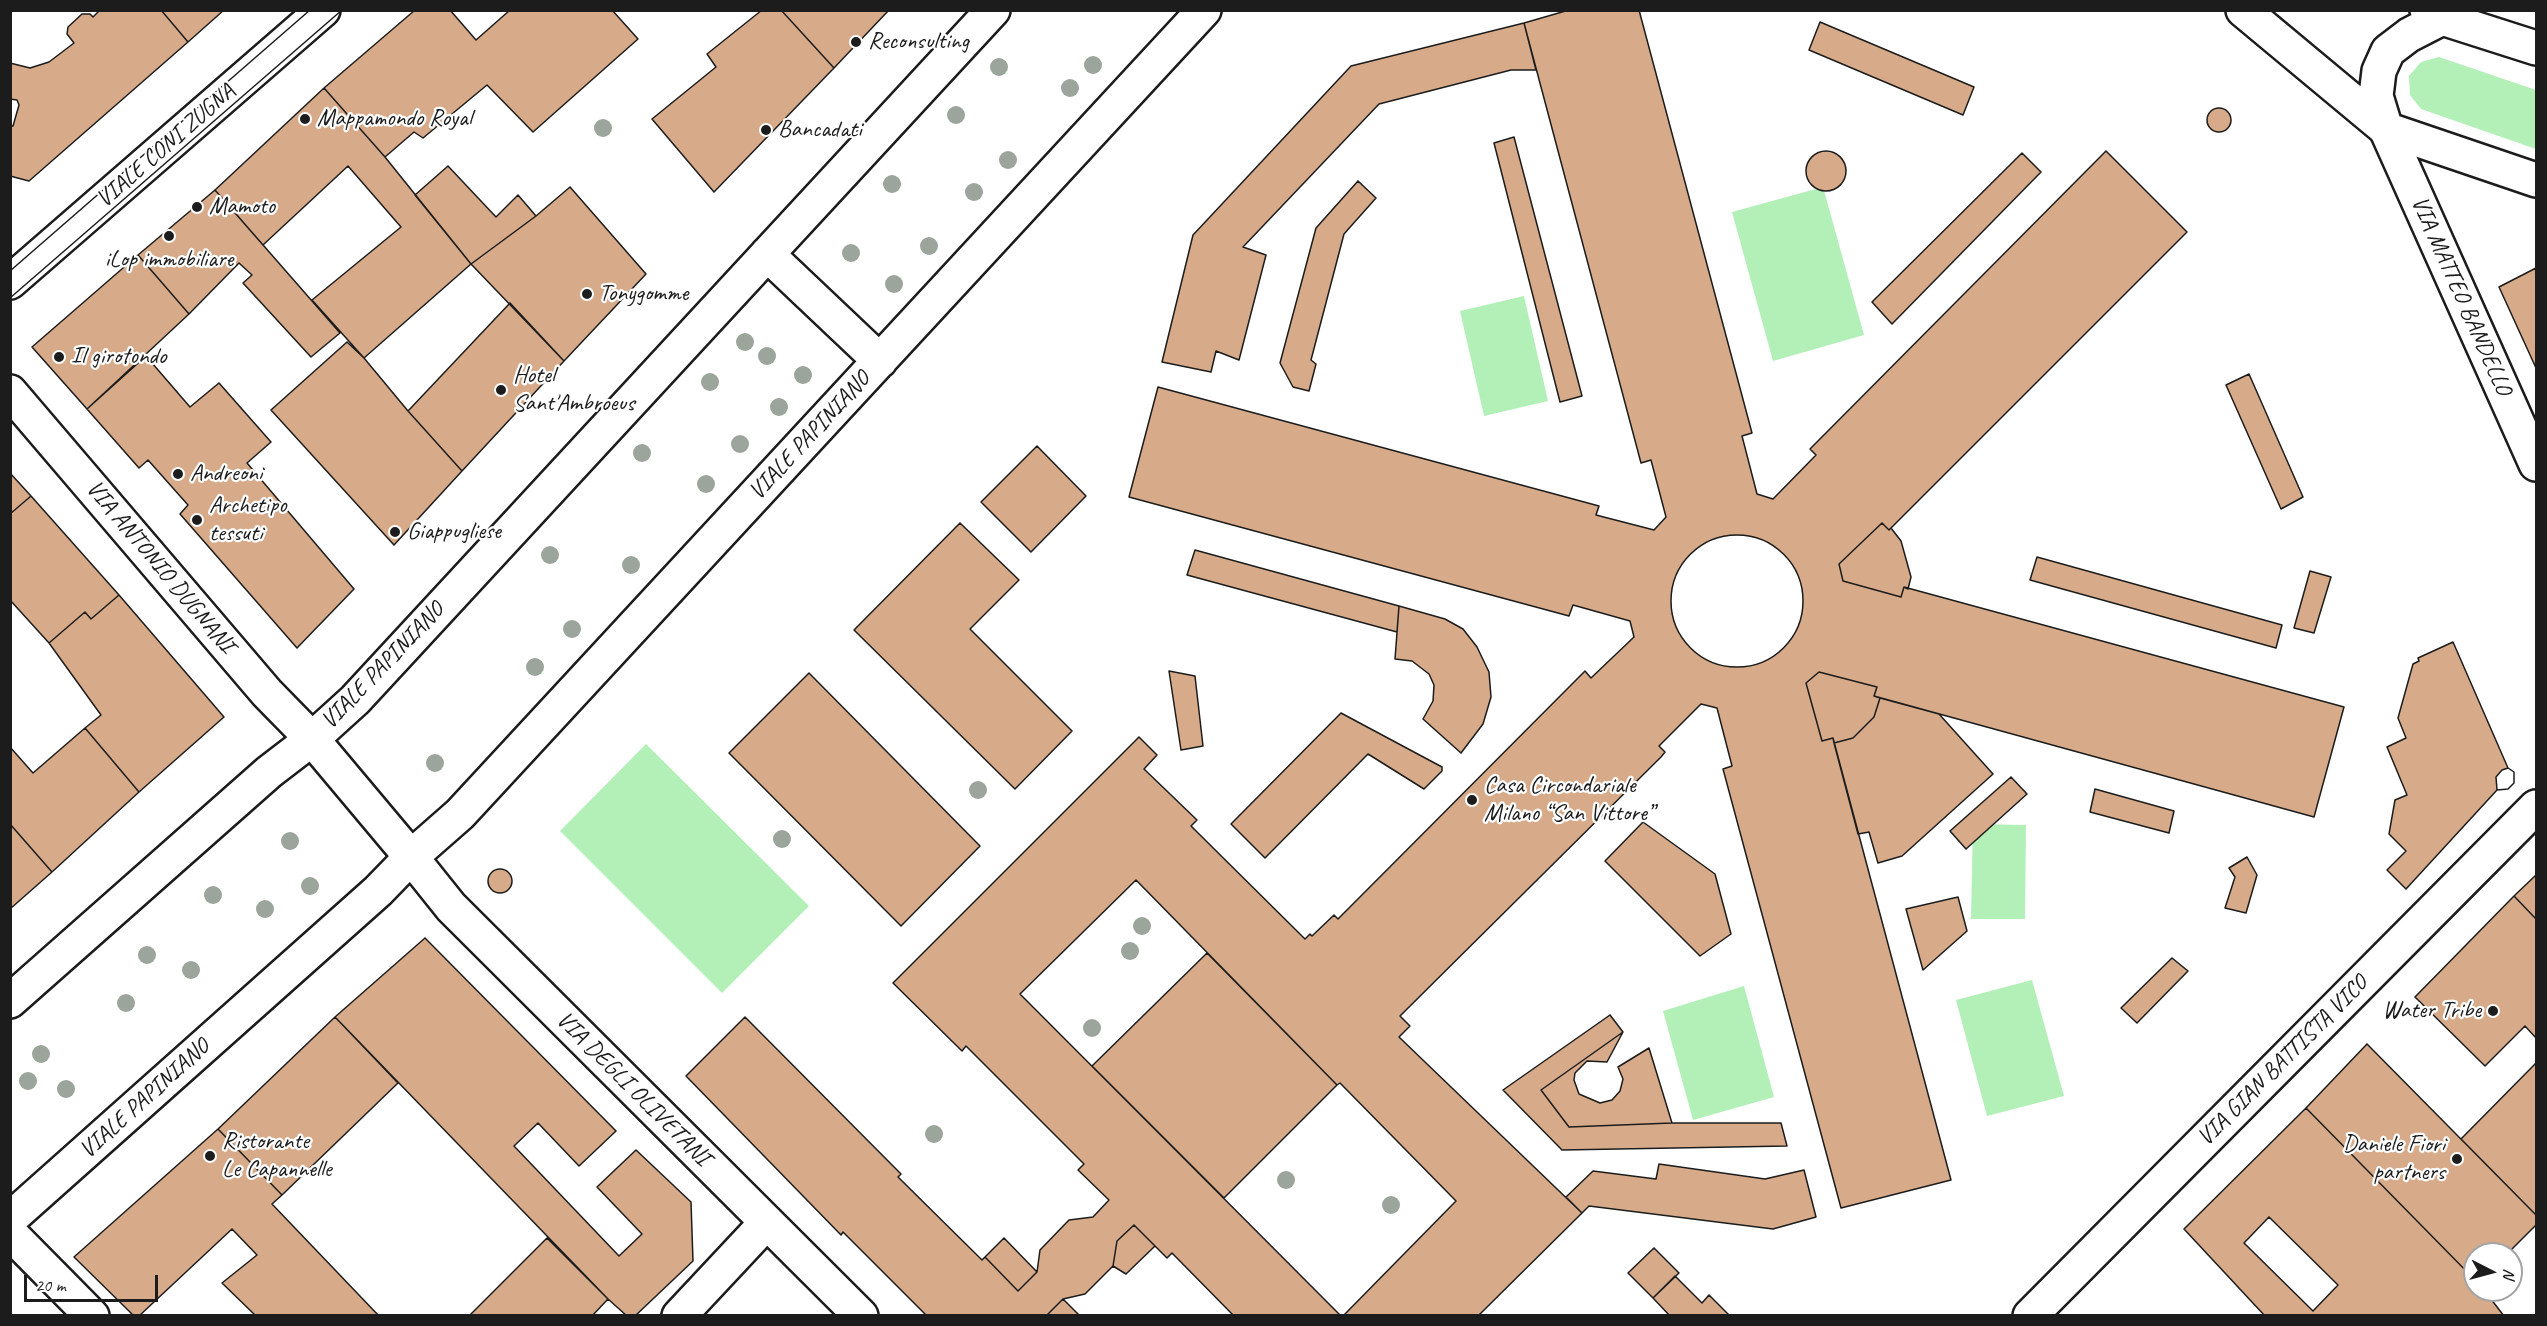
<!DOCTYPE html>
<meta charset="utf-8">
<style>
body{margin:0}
#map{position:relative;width:2547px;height:1326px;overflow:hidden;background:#fff;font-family:Caveat,sans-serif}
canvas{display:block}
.frame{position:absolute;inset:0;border:12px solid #1c1c1c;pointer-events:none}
.north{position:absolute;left:2463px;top:1242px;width:60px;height:60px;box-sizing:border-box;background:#fff;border:2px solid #a4a4a4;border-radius:50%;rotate:96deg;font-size:16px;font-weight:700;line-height:24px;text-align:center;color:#1c1c1c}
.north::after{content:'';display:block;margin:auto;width:21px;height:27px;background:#1c1c1c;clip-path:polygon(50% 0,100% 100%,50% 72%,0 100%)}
.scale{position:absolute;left:24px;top:1275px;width:134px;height:27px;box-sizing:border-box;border:3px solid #1c1c1c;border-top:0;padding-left:8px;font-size:18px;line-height:21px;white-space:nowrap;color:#1c1c1c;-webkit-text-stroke:4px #fff;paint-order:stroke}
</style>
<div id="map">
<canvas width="2547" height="1326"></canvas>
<div class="frame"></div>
<div class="north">N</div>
<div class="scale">20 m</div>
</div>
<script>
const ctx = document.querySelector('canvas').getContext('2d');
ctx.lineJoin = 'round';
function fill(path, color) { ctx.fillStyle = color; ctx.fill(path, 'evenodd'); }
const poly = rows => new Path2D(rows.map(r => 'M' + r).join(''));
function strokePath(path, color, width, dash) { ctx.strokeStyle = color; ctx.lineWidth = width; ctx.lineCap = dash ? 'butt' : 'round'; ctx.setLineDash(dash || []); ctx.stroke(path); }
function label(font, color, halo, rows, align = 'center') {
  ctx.font = font + ' Caveat,sans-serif'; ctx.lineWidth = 4.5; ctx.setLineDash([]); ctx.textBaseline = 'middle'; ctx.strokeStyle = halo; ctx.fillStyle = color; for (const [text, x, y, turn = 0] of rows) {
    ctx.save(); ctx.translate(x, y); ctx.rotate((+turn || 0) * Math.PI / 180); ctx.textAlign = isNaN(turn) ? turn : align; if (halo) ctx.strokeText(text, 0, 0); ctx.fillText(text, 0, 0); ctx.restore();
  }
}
fill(poly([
 [2439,57,2536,90,2536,149,2421,109,2410,95,2409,76,2421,62],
 [1823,187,1864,335,1773,361,1732,212],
 [1524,296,1548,401,1484,416,1460,311],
 [646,744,809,906,722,993,560,831],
 [1973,824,2026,825,2025,919,1971,919],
 [2032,980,2064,1096,1987,1116,1956,1000],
 [1744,986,1774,1097,1693,1120,1663,1011]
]), '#b2f0b7');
const building = poly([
 [100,10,161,10,188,42,29,181,10,176,10,126,13,126,19,105,17,100,10,99,10,63,30,68,49,62,74,43,67,34,68,27,82,14,90,14,93,17,100,10],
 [161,10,224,10,188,42,161,10],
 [415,10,450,10,476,40,510,10,612,10,638,39,533,132,487,85,423,138,414,132,385,157,324,88,415,10],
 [762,10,781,10,834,68,714,192,652,119,716,67,707,54,762,10],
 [781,10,889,10,834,68,781,10],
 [1569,10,1639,10,1752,433,1742,436,1757,494,1773,499,1816,455,1810,449,2106,151,2187,232,1889,530,1882,523,1839,564,1843,581,1901,597,1904,587,2344,707,2314,817,1874,696,1877,687,1819,672,1806,683,1822,741,1833,738,1951,1180,1841,1208,1723,769,1732,766,1717,708,1701,704,1659,746,1665,752,1661,757,1400,1016,1410,1026,1399,1037,1582,1213,1478,1316,1343,1316,1456,1201,1340,1083,1337,1085,1136,880,1020,994,1341,1316,1234,1316,1172,1253,1167,1258,1134,1225,1117,1241,1113,1266,1085,1294,1063,1299,1046,1316,927,1316,843,1232,841,1235,686,1076,745,1017,901,1174,898,1177,982,1260,985,1257,1018,1291,1037,1272,1040,1250,1069,1220,1093,1217,1109,1200,1078,1170,1084,1164,966,1046,962,1051,893,983,1139,737,1157,755,1144,769,1197,820,1191,826,1305,939,1310,934,1312,936,1334,915,1338,919,1585,671,1591,678,1634,637,1630,621,1573,605,1569,616,1129,497,1158,387,1599,506,1596,515,1654,530,1666,517,1651,460,1641,463,1524,23,1569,10],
 [1820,22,1974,87,1963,115,1809,50,1820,22],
 [1524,23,1536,70,1511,70,1379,104,1243,247,1266,255,1239,360,1216,351,1211,372,1162,362,1193,235,1351,66,1524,23],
 [324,88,385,157,471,264,364,358,312,300,401,227,348,166,263,245,215,190,324,88],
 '2207 120a12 12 0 1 1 24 0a12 12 0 1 1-24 0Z',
 [1514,137,1582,396,1560,402,1494,143,1514,137],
 '1806 171a20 20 0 1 1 40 0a20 20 0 1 1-40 0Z',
 [2022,153,2041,172,1892,324,1872,302,2022,153],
 [448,166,496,217,518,195,536,216,471,264,415,195,448,166],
 [1358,181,1376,198,1344,234,1311,360,1316,364,1309,391,1293,387,1280,363,1316,228,1358,181],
 [570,187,646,274,564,361,471,264,536,216,570,187],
 [215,190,340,333,311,357,243,283,252,275,239,263,189,314,138,255,215,190],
 [138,255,189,314,87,409,32,347,138,255],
 [2536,268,2536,368,2499,287,2536,268],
 [510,303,564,361,462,471,408,411,510,303],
 [347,342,364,358,408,411,462,471,394,545,271,410,347,342],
 [146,356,190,407,219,383,271,442,247,463,354,589,297,648,180,514,188,505,148,460,139,468,87,409,146,356],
 [2249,374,2303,497,2281,509,2226,385,2249,374],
 [1037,446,1086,496,1031,552,981,502,1037,446],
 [10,473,31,496,10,514,10,473],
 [31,496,119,595,91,619,85,612,49,643,10,600,10,514,31,496],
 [960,523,1019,580,970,629,1072,731,1015,789,854,630,960,523],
 [1882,523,1889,530,1891,528,1901,541,1911,577,1908,589,1904,587,1901,597,1843,581,1839,564,1882,523],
 '1671 601a66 66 0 1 1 132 0a66 66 0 1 1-132 0Z',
 [1195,550,1399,606,1397,632,1187,575,1195,550],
 [2037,557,2282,625,2276,648,2030,580,2037,557],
 [2310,571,2331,577,2314,633,2294,628,2310,571],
 [119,595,224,717,139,792,85,728,101,715,49,643,85,612,91,619,119,595],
 [1399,606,1445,619,1463,629,1477,647,1489,672,1491,697,1483,724,1461,753,1423,719,1433,701,1434,685,1429,674,1412,661,1395,659,1399,606],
 [2453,642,2508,768,2514,772,2514,783,2508,789,2497,790,2406,889,2387,870,2406,851,2389,834,2395,800,2407,795,2387,747,2406,738,2398,718,2413,664,2419,661,2418,658,2453,642],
 [1169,671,1195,676,1203,746,1181,750,1169,671],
 [1819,672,1877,687,1874,696,1880,698,1874,717,1853,738,1834,743,1833,738,1822,741,1806,683,1819,672],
 [809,673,980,846,901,926,729,753,809,673],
 [1880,698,1939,714,1993,774,1902,856,1878,863,1869,832,1858,834,1834,743,1853,738,1874,717,1880,698],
 [1341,713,1442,767,1442,771,1424,789,1368,754,1265,858,1231,824,1341,713],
 [85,728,139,792,52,872,10,824,10,747,33,773,85,728],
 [2508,768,2514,772,2514,783,2508,789,2497,790,2496,777,2502,770,2508,768],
 [2011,777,2027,794,1966,849,1950,831,2011,777],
 [2095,789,2174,811,2169,833,2090,812,2095,789],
 [1643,822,1715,874,1731,934,1700,956,1605,861,1643,822],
 [10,824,52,872,10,909,10,824],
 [2247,857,2257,875,2246,913,2225,908,2235,877,2229,868,2247,857],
 '488 881a12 12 0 1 1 24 0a12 12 0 1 1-24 0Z',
 [2536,875,2536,919,2514,896,2536,875],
 [2514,896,2536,919,2536,1038,2525,1026,2485,1066,2415,997,2514,896],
 [1958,897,1967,931,1923,970,1906,909,1958,897],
 [425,938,616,1131,579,1166,538,1123,514,1146,619,1256,642,1234,597,1187,636,1150,691,1202,693,1261,635,1316,627,1316,608,1299,335,1017,425,938],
 [1207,953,1337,1085,1224,1198,1092,1066,1207,953],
 [2172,958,2188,971,2137,1023,2121,1008,2172,958],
 [1610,1015,1623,1032,1541,1090,1569,1127,1672,1123,1781,1123,1787,1146,1562,1150,1503,1090,1610,1015],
 [335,1017,398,1083,282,1195,218,1129,335,1017],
 [1623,1032,1607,1062,1587,1061,1575,1073,1574,1080,1579,1094,1600,1103,1612,1100,1620,1091,1623,1079,1618,1067,1649,1048,1672,1123,1569,1127,1541,1090,1623,1032],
 [2367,1044,2536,1215,2536,1225,2507,1254,2475,1254,2475,1280,2306,1108,2367,1044],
 [2536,1063,2536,1215,2461,1139,2536,1063],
 [2306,1108,2475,1280,2475,1290,2484,1290,2504,1316,2265,1316,2184,1229,2306,1108],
 [2269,1217,2338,1285,2313,1311,2244,1243,2269,1217],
 [218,1129,282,1195,272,1204,379,1316,256,1316,222,1283,257,1255,232,1229,139,1316,134,1316,74,1257,218,1129],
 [1659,1164,1765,1179,1804,1170,1816,1217,1773,1229,1589,1206,1582,1213,1566,1197,1593,1171,1656,1179,1659,1164],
 [1134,1225,1155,1246,1126,1274,1113,1266,1117,1241,1134,1225],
 [547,1238,608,1299,592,1316,469,1316,547,1238],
 [1004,1238,1037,1272,1018,1291,985,1257,1004,1238],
 [1654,1248,1679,1273,1653,1298,1628,1273,1654,1248],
 [1675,1276,1702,1303,1709,1295,1730,1316,1670,1316,1653,1298,1675,1276],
 [1063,1299,1080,1316,1046,1316,1063,1299]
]);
fill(building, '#d7ab89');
strokePath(building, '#1c1c1c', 1.5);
const minor = poly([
 [2386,129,2536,464],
 [10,282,323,10],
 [10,392,267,693,312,739],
 [411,857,451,907,861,1316],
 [10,1233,92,1316],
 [679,1316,766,1223],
 [2030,1316,2536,807]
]);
const major = poly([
 [2243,10,2386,129,2536,180],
 [2427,10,2442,18,2536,48],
 [2386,129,2376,96,2379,71,2388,51,2409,35,2442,18],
 [767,254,880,361],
 [312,739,411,857],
 [10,1001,269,772,312,739,355,700,993,10],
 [10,1219,378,891,411,857,460,814,1204,10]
]);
strokePath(minor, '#1c1c1c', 38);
strokePath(major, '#1c1c1c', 38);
strokePath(minor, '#fff', 33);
strokePath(major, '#fff', 33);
strokePath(poly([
 [10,271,310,10],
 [10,298,342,10]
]), '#1c1c1c', 1.5);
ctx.fillStyle = '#9ba59b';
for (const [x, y] of [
 [1093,65],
 [999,67],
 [1070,88],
 [956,115],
 [603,128],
 [1008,160],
 [892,184],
 [974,192],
 [929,246],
 [851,253],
 [894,284],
 [745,342],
 [767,356],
 [803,375],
 [710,382],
 [779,407],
 [740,444],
 [642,453],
 [706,484],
 [550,555],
 [631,565],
 [572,629],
 [535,667],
 [435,763],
 [978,790],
 [782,839],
 [290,841],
 [310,886],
 [213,895],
 [265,909],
 [1142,926],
 [1130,951],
 [147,955],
 [191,970],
 [126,1003],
 [1092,1028],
 [41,1054],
 [28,1081],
 [66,1089],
 [934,1134],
 [1286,1180],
 [1391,1205]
]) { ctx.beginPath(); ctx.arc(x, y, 9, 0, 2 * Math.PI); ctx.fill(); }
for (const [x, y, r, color] of [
 [856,42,6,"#1c1c1c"],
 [305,119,6,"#1c1c1c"],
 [766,130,6,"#1c1c1c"],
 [197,207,6,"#1c1c1c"],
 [169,236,6,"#1c1c1c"],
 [587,294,6,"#1c1c1c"],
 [59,357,6,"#1c1c1c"],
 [501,390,6,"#1c1c1c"],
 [178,474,6,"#1c1c1c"],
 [197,520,6,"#1c1c1c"],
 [395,532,6,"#1c1c1c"],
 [1472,800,6,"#1c1c1c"],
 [2493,1011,6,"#1c1c1c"],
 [210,1156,6,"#1c1c1c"],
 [2457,1159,6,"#1c1c1c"]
]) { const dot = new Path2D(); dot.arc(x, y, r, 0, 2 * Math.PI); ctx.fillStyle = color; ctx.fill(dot); strokePath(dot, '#fff', 2); }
label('24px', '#1c1c1c', '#fff', [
 ["Reconsulting",868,42],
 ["Mappamondo Royal",317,119],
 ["Bancadati",778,130],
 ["Mamoto",209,207],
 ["iLop immobiliare",169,260,"center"],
 ["Tonygomme",599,294],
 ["Il girotondo",71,357],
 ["Hotel",513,376],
 ["Sant'Ambroeus",513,404],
 ["Andreoni",190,474],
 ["Archetipo",209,506],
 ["tessuti",209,534],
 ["Giappugliese",407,532],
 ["Casa Circondariale",1484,786],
 ["Milano “San Vittore”",1484,814],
 ["Water Tribe",2481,1011,"right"],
 ["Ristorante",222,1142],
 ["Le Capannelle",222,1170],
 ["Daniele Fiori",2445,1145,"right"],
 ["partners",2445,1173,"right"]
], 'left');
label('24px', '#1c1c1c', '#fff', [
 ["VIALE CONI ZUGNA",166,146,-41],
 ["VIA MATTEO BANDELLO",2461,296,66],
 ["VIALE PAPINIANO",810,436,-47],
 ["VIA ANTONIO DUGNANI",160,567,50],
 ["VIALE PAPINIANO",383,666,-46],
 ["VIA GIAN BATTISTA VICO",2283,1061,-45],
 ["VIA DEGLI OLIVETANI",633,1089,45],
 ["VIALE PAPINIANO",145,1099,-42]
]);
</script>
